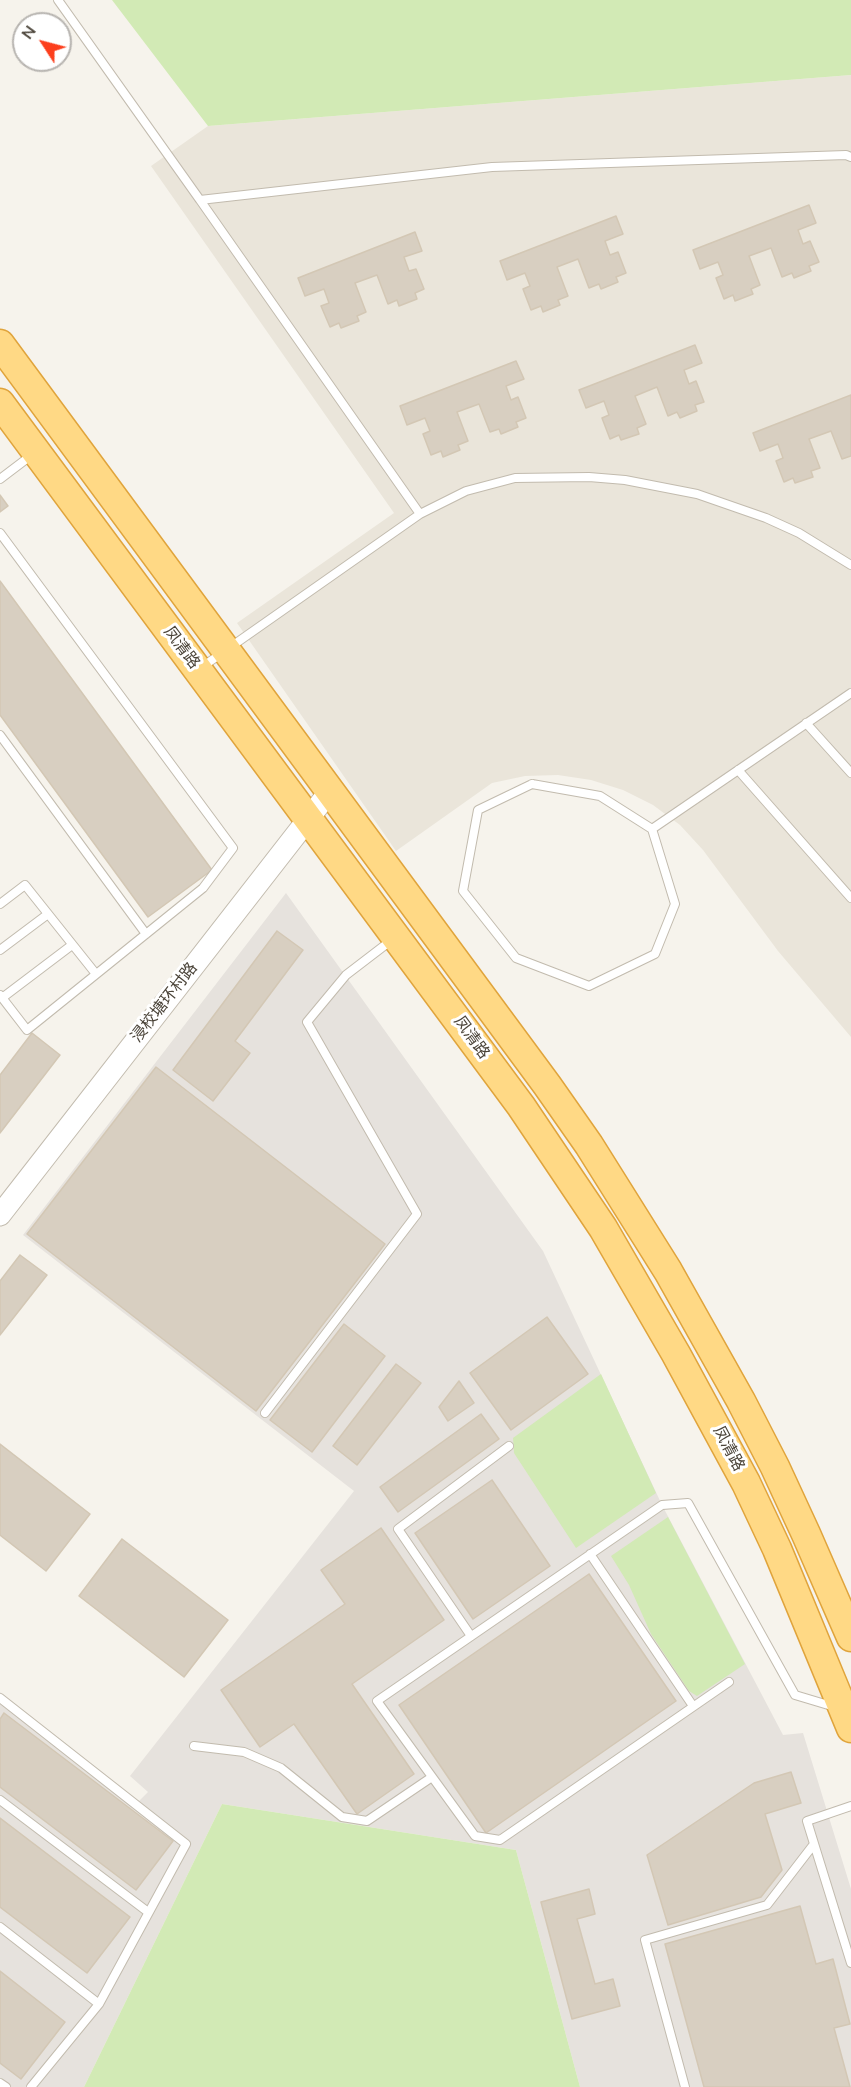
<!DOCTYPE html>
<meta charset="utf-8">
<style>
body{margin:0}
#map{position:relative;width:851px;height:2087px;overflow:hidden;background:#f6f3ec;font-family:"Nunito Sans",sans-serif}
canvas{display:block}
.north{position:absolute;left:12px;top:12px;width:60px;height:60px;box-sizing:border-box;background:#fff;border:2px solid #b7b4b0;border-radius:50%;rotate:306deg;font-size:16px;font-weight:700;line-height:24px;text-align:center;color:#4b4439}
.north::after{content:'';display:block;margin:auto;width:21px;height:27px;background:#fc3f1d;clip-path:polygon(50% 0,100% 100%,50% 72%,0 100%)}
</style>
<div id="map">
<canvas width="851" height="2087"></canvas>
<div class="north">N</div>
</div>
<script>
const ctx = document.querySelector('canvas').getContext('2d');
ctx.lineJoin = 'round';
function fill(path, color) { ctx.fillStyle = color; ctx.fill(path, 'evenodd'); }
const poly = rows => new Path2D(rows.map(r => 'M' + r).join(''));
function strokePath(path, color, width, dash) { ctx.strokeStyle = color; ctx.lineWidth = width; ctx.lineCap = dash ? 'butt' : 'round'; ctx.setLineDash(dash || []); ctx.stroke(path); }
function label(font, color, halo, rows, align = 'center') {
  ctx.font = font + ' "Nunito Sans","Noto Sans SC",sans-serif'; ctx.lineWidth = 6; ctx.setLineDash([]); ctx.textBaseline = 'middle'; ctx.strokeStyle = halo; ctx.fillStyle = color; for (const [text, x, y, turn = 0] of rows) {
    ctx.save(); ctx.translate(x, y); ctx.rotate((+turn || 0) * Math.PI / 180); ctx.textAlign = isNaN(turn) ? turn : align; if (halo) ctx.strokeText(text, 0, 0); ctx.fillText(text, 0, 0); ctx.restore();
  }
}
fill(poly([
 [851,75,851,1037,778,951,703,850,680,825,653,805,623,790,591,780,558,775,525,776,492,783,396,851,237,623,394,513,151,166,208,126]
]), '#eae5da');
fill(poly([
 [286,893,543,1251,662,1505,783,1735,803,1733,851,1889,851,2087,580,2087,516,1850,222,1804,84,2087,0,2087,0,1692,139,1801,148,1792,130,1776,354,1491,23,1235]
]), '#e6e2dd');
fill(poly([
 [112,0,851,0,851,75,208,126],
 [601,1374,656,1493,576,1548,514,1453,513,1438],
 [668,1517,745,1664,697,1696,689,1691,651,1634,629,1585,611,1556],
 [222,1804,516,1850,580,2087,84,2087]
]), '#d2eab5');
const building = poly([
 [809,205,816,223,798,230,803,244,810,241,819,262,809,266,811,271,794,278,792,273,782,277,771,248,749,256,760,285,751,289,753,294,735,301,733,295,724,299,716,278,723,275,718,262,700,269,693,250,809,205],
 [616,216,623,234,605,241,610,255,618,252,626,273,616,277,618,282,601,289,599,284,589,288,578,259,557,267,568,296,558,300,560,305,543,312,541,306,531,310,523,289,530,286,525,273,507,280,500,261,616,216],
 [415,232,422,251,404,257,409,271,416,269,424,289,415,293,417,299,399,306,397,300,388,304,377,275,355,283,366,312,357,316,359,321,341,328,339,323,330,327,321,306,329,303,324,289,305,296,298,278,415,232],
 [695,345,702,363,684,370,689,384,696,381,704,402,695,405,697,411,680,418,677,412,668,416,657,387,635,396,646,424,637,428,639,434,621,440,619,435,610,439,602,418,609,415,604,401,586,408,579,390,695,345],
 [516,361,524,379,506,386,511,400,518,397,526,418,516,422,518,427,501,434,499,429,490,432,479,404,457,412,468,441,458,445,460,450,443,457,441,451,431,455,423,434,430,431,425,418,407,425,400,406,516,361],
 [851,395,851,456,842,459,831,431,809,439,820,468,811,471,813,477,795,483,793,478,784,482,776,461,783,458,778,444,760,451,753,433,851,395],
 [0,495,8,506,0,512,0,495],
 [0,581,212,870,148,917,0,715,0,581],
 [277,931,303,950,235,1041,250,1053,213,1101,173,1070,277,931],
 [32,1033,60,1055,0,1133,0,1075,32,1033],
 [156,1067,385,1244,256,1411,27,1234,156,1067],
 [20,1255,47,1275,0,1335,0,1281,20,1255],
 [547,1317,588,1374,511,1430,470,1373,547,1317],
 [344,1324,385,1356,312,1452,270,1420,344,1324],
 [396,1364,421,1383,357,1465,333,1446,396,1364],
 [459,1381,474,1403,448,1421,439,1407,459,1381],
 [481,1414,499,1439,398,1512,380,1487,481,1414],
 [0,1444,90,1514,46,1571,0,1535,0,1444],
 [492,1480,550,1566,473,1619,415,1533,492,1480],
 [381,1528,444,1620,352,1684,414,1774,357,1814,294,1724,260,1747,221,1690,345,1604,321,1570,381,1528],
 [122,1539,228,1620,184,1677,79,1596,122,1539],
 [589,1574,676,1701,486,1833,399,1705,589,1574],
 [4,1713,173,1841,136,1890,0,1787,0,1719,4,1713],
 [791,1772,801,1803,765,1814,782,1870,761,1897,668,1925,647,1855,754,1783,791,1772],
 [0,1818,130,1917,87,1973,0,1907,0,1818],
 [589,1889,595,1914,577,1919,595,1984,613,1979,620,2006,572,2019,541,1902,589,1889],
 [800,1906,816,1964,833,1959,850,2024,834,2028,850,2087,704,2087,665,1944,800,1906],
 [0,1971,65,2022,21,2079,0,2063,0,1971]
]);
fill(building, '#d8cfc1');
strokePath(building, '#d3c7b4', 1.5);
const service = poly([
 [58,0,200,200],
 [0,479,33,454],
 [420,514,200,200,492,167,846,155,851,157],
 [0,533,233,848,203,888,27,1030,0,995],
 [202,667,420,514,466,491,515,478,589,477,625,480,697,494,766,518,799,533,851,565],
 [806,723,851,773],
 [0,735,146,934],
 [738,770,851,898],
 [532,784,600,796,652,829,675,904,655,954,589,986,516,958,463,891,478,810,532,784],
 [652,829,851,693],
 [0,904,25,885,96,974],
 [0,950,48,914],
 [2,998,72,945],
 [265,1413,417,1214,307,1022,346,975,393,939],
 [590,1554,693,1706],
 [471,1636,398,1529,509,1446],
 [729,1682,500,1840,475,1836,377,1701,662,1505,688,1503,795,1695,835,1707],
 [0,1698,186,1844,99,2004,31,2087],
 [194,1746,244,1752,281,1768,342,1817,367,1821,432,1777],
 [0,1800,148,1912],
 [851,1806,807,1821,851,1963],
 [0,1927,99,2004],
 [0,2083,6,2087],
 [685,2087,645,1940,767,1905,814,1844]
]);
const tertiary = poly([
 [0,1215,330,791]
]);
const trunk = poly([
 [0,344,547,1085,589,1145,668,1271,741,1401,775,1467,806,1534,851,1637],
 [0,403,521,1106,603,1228,676,1354,746,1483,777,1549,851,1728]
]);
strokePath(service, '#c2bbae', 10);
strokePath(tertiary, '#c2bbae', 23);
strokePath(trunk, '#e0a43c', 31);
strokePath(service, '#fff', 8);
strokePath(tertiary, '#fff', 21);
strokePath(trunk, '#ffd985', 28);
label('16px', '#4b4439', '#fff', [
 ["凤清路",181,648,53],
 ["浸校塘环村路",165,1003,-52],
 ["凤清路",471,1038,54],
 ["凤清路",728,1449,62]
]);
</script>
